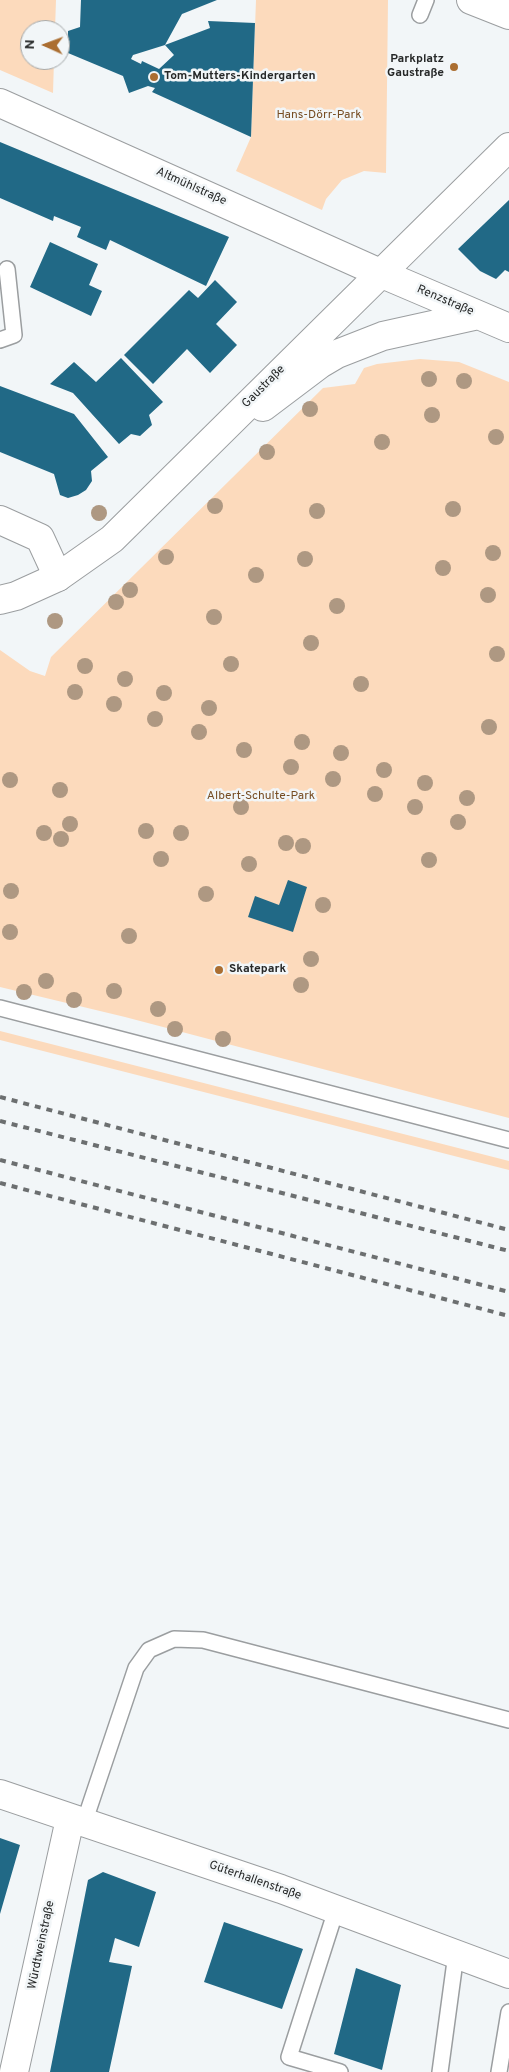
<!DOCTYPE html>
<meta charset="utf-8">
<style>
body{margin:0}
#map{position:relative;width:509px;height:2072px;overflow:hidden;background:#f2f6f8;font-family:Overpass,sans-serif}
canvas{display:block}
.north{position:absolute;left:20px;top:20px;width:50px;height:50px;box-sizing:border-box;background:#f2f6f8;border:1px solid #a0a4a5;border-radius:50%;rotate:272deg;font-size:14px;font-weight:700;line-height:20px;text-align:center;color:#262828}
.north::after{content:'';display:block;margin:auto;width:18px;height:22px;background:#ab6e31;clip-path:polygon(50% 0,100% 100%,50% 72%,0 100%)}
</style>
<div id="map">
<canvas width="509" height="2072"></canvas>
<div class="north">N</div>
</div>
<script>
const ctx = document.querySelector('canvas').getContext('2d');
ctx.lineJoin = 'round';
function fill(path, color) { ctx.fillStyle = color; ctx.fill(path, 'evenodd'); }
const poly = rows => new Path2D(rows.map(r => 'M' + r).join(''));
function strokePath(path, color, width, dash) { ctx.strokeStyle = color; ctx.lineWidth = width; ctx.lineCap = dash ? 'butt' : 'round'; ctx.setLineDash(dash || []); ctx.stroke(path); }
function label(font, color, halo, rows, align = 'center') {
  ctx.font = font + ' Overpass,sans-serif'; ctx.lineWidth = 5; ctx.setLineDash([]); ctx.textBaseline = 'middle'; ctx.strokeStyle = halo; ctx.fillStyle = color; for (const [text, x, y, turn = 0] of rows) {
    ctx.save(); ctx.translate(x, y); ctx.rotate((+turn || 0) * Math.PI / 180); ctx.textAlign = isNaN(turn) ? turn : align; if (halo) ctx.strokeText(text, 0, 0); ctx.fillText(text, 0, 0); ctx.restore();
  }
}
fill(poly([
 [0,0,56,0,55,30,30,30,30,60,54,60,53,93,0,70],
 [256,0,388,0,386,173,364,171,342,180,326,199,322,210,236,171,251,137],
 [420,359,459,362,509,382,509,1118,125,1017,0,987,0,650,30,671,45,676,51,657,323,388,355,384,364,368,377,364],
 [0,1031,509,1161,509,1170,0,1040]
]), '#fcdabc');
fill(poly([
 [81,0,217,0,182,14,165,45,133,55,131,59,141,64,142,61,159,69,174,55,165,45,210,28,208,21,255,23,251,137,152,92,155,88,148,86,129,93,123,76,68,53,68,31,80,27],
 [0,142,229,237,206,286,110,240,106,250,90,243,77,237,81,227,54,216,53,221,0,198],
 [509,200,509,272,505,270,496,279,480,271,458,249],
 [50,242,98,264,89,285,102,291,91,316,30,287],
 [215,280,237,302,216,324,237,345,210,373,187,349,153,384,124,355,189,290,198,298],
 [121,358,163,402,149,415,152,425,140,436,131,434,119,444,73,393,50,384,74,362,96,382],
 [0,386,74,414,108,457,91,471,92,481,86,490,78,495,68,498,60,495,54,474,0,452],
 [288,880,307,887,293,932,248,917,255,896,279,905],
 [0,1838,20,1845,0,1914],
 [103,1872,156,1892,139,1947,115,1938,109,1962,132,1966,109,2072,50,2072,88,1880],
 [224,1922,303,1949,282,2009,204,1982],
 [356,1968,401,1985,382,2070,334,2054]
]), '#216986');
const lane = poly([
 [420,15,426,0],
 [0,340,14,335,7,269],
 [0,1008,509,1140],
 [84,1823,136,1668,149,1650,174,1639,203,1640,509,1720],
 [336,1910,289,2057,340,2072],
 [440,2072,456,1954],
 [499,2072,509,2012]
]);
const street = poly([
 [471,0,509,15],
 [0,103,380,273],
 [0,520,40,538,58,577],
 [0,1794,281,1889,509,1974],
 [14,2072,70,1819]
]);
const secondary = poly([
 [380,273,509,328],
 [263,407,320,364,337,354,383,336,478,315],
 [0,600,16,596,58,577,112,539,509,147]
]);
strokePath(lane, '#9b9ea0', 18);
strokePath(street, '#9b9ea0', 30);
strokePath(secondary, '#9b9ea0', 30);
strokePath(lane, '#fff', 15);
strokePath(street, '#fff', 28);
strokePath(secondary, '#fff', 28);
strokePath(poly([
 [0,1097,509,1230],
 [0,1121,509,1251],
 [0,1160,509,1292],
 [0,1183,509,1316]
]), '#6c6f70', 4, [6, 6]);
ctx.fillStyle = '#ae9882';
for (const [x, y] of [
 [429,379],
 [464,381],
 [310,409],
 [432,415],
 [496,437],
 [382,442],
 [267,452],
 [215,506],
 [453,509],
 [317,511],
 [99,513],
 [493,553],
 [166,557],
 [305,559],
 [443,568],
 [256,575],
 [130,590],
 [488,595],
 [116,602],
 [337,606],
 [214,617],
 [55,621],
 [311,643],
 [497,654],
 [231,664],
 [85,666],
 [125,679],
 [361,684],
 [75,692],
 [164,693],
 [114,704],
 [209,708],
 [155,719],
 [489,727],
 [199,732],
 [302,742],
 [244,750],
 [341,753],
 [291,767],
 [384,770],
 [333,779],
 [10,780],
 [425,783],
 [60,790],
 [375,794],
 [467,798],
 [241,807],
 [415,807],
 [458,822],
 [70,824],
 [146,831],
 [44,833],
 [181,833],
 [61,839],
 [286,843],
 [303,846],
 [161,859],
 [429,860],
 [249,864],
 [11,891],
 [206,894],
 [323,905],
 [10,932],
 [129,936],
 [311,959],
 [46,981],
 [301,985],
 [114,991],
 [24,992],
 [74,1000],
 [158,1009],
 [175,1029],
 [223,1039]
]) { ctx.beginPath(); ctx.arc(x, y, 8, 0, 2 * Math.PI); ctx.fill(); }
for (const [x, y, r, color] of [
 [454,67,5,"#ab6e31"],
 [154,77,5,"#ab6e31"],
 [219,970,5,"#ab6e31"]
]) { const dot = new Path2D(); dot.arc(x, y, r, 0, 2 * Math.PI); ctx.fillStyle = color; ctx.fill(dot); strokePath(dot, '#f2f6f8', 2); }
label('bold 12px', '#262828', '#f2f6f8', [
 ["Parkplatz",444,60,"right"],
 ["Gaustraße",444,74,"right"],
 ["Tom-Mutters-Kindergarten",164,77],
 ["Skatepark",229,970]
], 'left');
label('12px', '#764c22', '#f2f6f8', [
 ["Hans-Dörr-Park",319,116],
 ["Albert-Schulte-Park",261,797]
]);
label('12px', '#262828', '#f2f6f8', [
 ["Altmühlstraße",191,187,24],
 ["Renzstraße",445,301,23],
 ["Gaustraße",264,387,-45],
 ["Güterhallenstraße",255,1881,19],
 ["Würdtweinstraße",42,1945,-78]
]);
</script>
